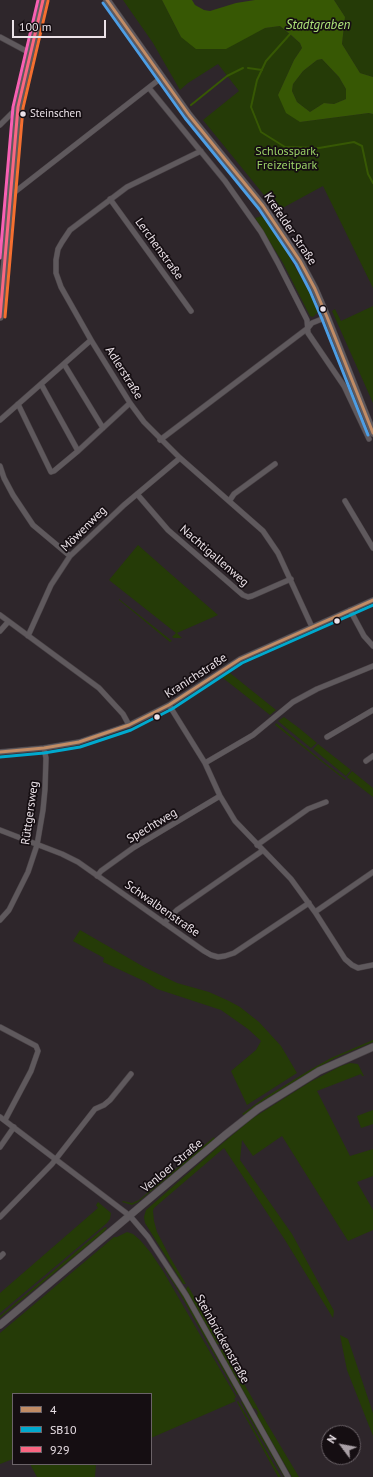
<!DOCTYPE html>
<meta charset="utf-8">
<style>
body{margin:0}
#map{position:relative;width:373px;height:1477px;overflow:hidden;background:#2e262b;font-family:"PT Sans",sans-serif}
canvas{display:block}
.legend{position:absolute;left:12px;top:1393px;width:140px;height:72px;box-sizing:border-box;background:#150e12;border:1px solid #6b6368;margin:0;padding:5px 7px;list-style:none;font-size:12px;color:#ebe2e8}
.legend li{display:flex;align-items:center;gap:8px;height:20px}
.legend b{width:20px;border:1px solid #6b6368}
.north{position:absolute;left:321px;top:1425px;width:40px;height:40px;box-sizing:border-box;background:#150e12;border:1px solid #6b6368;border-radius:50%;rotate:302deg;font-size:11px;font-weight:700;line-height:16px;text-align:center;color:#ebe2e8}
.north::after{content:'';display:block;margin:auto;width:14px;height:18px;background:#a9a0a6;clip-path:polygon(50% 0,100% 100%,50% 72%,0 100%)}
.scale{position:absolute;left:12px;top:20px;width:94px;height:18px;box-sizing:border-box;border:2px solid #ebe2e8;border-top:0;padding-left:5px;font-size:12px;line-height:14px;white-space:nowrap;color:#ebe2e8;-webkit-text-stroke:3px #150e12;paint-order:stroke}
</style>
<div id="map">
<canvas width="373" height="1477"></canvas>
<ul class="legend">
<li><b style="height:5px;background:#c18c65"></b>4</li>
<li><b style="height:5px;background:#00a9ce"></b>SB10</li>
<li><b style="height:5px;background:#fa6682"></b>929</li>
</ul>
<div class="north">N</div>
<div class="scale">100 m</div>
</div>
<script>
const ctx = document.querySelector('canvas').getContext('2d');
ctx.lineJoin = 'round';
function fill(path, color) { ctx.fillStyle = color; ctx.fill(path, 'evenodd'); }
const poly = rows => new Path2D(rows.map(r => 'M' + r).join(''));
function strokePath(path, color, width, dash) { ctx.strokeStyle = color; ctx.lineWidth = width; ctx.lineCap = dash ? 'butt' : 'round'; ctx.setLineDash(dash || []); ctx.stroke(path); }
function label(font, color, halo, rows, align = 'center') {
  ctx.font = font + ' "PT Sans",sans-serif'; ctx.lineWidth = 3.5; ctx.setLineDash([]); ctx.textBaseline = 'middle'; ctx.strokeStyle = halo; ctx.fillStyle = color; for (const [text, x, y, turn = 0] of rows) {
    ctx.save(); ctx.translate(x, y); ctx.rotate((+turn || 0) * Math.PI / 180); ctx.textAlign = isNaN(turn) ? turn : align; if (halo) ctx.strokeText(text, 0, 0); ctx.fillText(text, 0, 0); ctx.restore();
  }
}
fill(poly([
 [123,0,162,0,181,37,246,37,265,28,280,26,300,43,302,48,294,60,278,95,300,122,369,113,373,114,373,288,323,186,277,211,203,120,239,91,218,64,188,83,180,90,153,43],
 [334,0,373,0,373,77,360,73,342,44,345,17],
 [322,59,339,77,346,89,346,99,334,104,324,103,310,112,297,102,292,91,293,84,303,71,317,60],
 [262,216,282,244,309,292,318,312,313,317,310,316,283,263,255,218],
 [373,306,373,403,332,311,335,309,341,321],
 [138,545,172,575,218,615,177,633,182,638,174,638,172,637,176,633,109,580],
 [119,599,172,641,170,642,119,600],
 [242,666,230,673,276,710,270,715,223,678,223,677],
 [284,717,299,728,317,743,311,748,278,721],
 [276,723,320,759,346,779,345,780,308,751,275,725],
 [318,744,351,770,346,776,313,749],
 [352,771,373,788,373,797,347,777],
 [80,930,144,967,177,983,209,992,229,1001,240,1007,259,1022,281,1046,297,1073,247,1105,231,1071,256,1050,261,1041,248,1029,221,1010,157,989,144,981,103,962,104,958,73,941],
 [373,1040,373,1042,335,1058,312,1071,263,1101,244,1115,242,1114,264,1098,308,1071,331,1058],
 [350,1063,358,1064,364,1076,362,1076,361,1074,317,1091,350,1156,373,1149,373,1176,357,1182,373,1210,373,1230,348,1241,282,1136,253,1156,242,1140,240,1160,292,1234,334,1311,333,1318,285,1240,224,1148,154,1208,153,1211,154,1221,157,1232,171,1259,186,1284,183,1284,145,1223,144,1217,146,1210,218,1147,253,1118,310,1082,341,1066],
 [373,1110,373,1124,361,1128,357,1116],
 [214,1137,215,1139,138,1202,132,1205,122,1202,123,1201,132,1203,139,1200],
 [98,1202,111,1213,110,1219,107,1223,0,1313,0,1293,98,1208,96,1205],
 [105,1227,107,1228,104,1232,0,1318,0,1316],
 [127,1232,133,1234,140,1240,151,1253,163,1271,236,1397,234,1399,236,1401,151,1438,151,1394,13,1394,13,1459,0,1464,0,1333,114,1237,117,1237],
 [165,1267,183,1295,238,1394,237,1395,179,1292,164,1268],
 [188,1286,221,1345,217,1344,186,1289],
 [340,1335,348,1339,373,1413,373,1436,347,1370],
 [223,1347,259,1410,299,1477,292,1477,257,1416,258,1413,256,1409,253,1408,220,1351],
 [238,1401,269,1456,281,1477,278,1477,237,1402],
 [242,1401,265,1442,285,1477,284,1477,262,1440,241,1402],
 [30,1464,96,1464,95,1477,37,1477]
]), '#253b07');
fill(poly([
 [162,0,192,0,195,5,204,10,210,11,236,3,255,0,334,0,345,17,342,44,360,73,373,77,373,114,369,113,300,122,286,113,278,95,294,60,302,48,300,43,291,35,280,26,265,28,226,49,196,49,181,37],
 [322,59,339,77,346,89,346,99,334,104,324,103,310,112,297,102,292,91,293,84,303,71,317,60]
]), '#375804');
strokePath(poly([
 [291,33,266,61,257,80,251,107,261,132,285,147,319,148,354,142,362,146,368,174,373,183],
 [248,68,262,70],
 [191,105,227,76,243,68]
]), '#375804', 2);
const street = poly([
 [0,37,30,53],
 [149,88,225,181,261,232,278,263,307,320,308,333,344,386,369,439],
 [0,125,18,107],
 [201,151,127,187,70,230,62,242,58,249,56,260,56,273,61,287,91,340,130,403,144,422,180,458,263,531,278,553,312,627],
 [11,195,161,78],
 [110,199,191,311],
 [64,364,103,428],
 [41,384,78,451],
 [18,404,51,472,54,471,78,451,130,403],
 [0,420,91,340],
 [160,440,308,328,312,323,327,317],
 [0,466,4,478,13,495,33,525,70,556],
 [137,494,168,530,243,595,248,597,252,596,291,579],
 [230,500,234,494,275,464],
 [345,501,373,548],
 [350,610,364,636,373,646],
 [0,615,99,688,123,714,129,725],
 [0,631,8,622],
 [28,636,51,585,70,556,124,505,180,458],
 [169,705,205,763,220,796,235,821,291,879,315,912,345,959,352,965,358,968,373,965],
 [327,737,373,710],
 [0,752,44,748,79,742,129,725,169,705,240,659,373,600],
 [366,761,373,756],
 [205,763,253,735,293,702,317,689,373,666],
 [0,830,62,854,78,862,204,951,211,955,218,957,225,956,234,953,309,903],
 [257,845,308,809,326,802],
 [97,876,101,871,133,848,220,796],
 [315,912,373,872],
 [0,920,9,910,28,872,37,845,43,810,45,789,46,758,44,748],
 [164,923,177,910,262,851],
 [0,1027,36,1046,38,1051,31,1071,5,1120],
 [0,1117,130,1216,148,1237,186,1295,288,1477],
 [0,1147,14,1127],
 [0,1217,52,1164,95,1109,104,1105,110,1100,131,1074],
 [0,1257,3,1254]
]);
const secondary = poly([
 [107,0,189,115,263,206,300,261,315,289,327,317,373,433],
 [0,317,18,107,43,0],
 [0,1325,225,1135,258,1109,319,1071,373,1047]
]);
strokePath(street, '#494246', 6);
strokePath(secondary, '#494246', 8);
strokePath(street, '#5f595d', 5);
strokePath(secondary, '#5f595d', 7);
strokePath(poly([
 [107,0,189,115,263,206,300,261,315,289,327,317,373,433],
 [0,752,44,748,79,742,129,725,169,705,240,659,373,600]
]), '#c18c65', 3);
strokePath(poly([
 [0,757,44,753,80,747,131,730,172,709,242,663,373,605]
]), '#00a9ce', 3);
strokePath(poly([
 [0,317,18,107,43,0]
]), '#fa6682', 3);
strokePath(poly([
 [5,317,23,108,48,1]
]), '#f46f30', 3);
strokePath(poly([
 [0,258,13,107,38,0]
]), '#f860b3', 3);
strokePath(poly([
 [103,3,185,118,259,209,296,264,310,291,322,319,368,435]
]), '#4d9ee5', 3);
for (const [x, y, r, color] of [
 [23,114,3.5,"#ebe2e8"],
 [323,309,3.5,"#ebe2e8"],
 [337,621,3.5,"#ebe2e8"],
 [157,717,3.5,"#ebe2e8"]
]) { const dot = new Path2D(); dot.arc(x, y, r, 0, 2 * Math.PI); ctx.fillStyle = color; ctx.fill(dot); strokePath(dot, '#150e12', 1.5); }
label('11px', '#ebe2e8', '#150e12', [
 ["Steinschen",30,114]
], 'left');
label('12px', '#9bd167', '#150e12', [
 ["Schlosspark,",287,152],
 ["Freizeitpark",287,166]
]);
label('12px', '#ebe2e8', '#150e12', [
 ["Krefelder Straße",290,229,56],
 ["Lerchenstraße",159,249,54],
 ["Adlerstraße",124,373,58],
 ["Möwenweg",84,529,-45],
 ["Nachtigallenweg",214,556,41],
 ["Kranichstraße",196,676,-33],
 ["Rüttgersweg",30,813,-82],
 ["Spechtweg",152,826,-31],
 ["Schwalbenstraße",162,909,35],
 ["Venloer Straße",172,1166,-40],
 ["Steinbrückenstraße",222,1339,61]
]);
label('italic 13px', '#afe67a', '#150e12', [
 ["Stadtgraben",318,25]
]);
</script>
